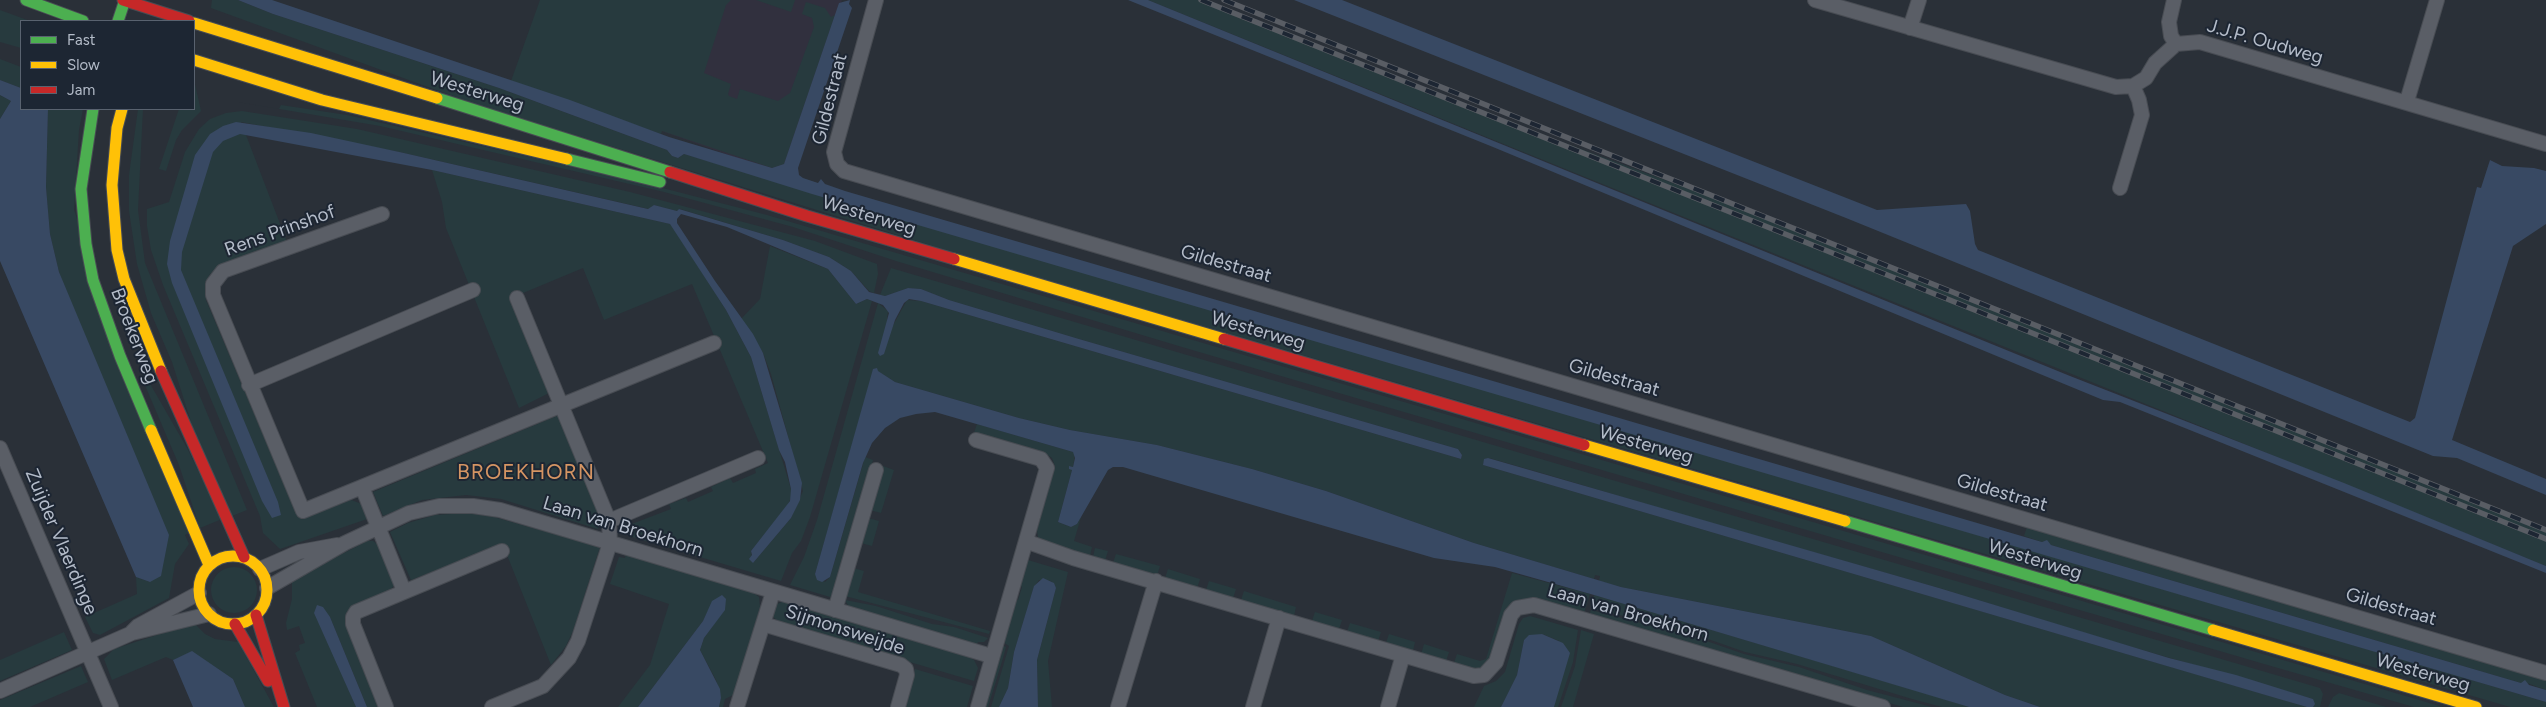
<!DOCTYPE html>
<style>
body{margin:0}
#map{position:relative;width:2546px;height:707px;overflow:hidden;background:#2a3038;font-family:Figtree,sans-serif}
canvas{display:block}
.legend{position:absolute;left:20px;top:20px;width:175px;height:90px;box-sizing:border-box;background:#1d2633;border:1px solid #59626f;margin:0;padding:6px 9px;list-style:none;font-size:15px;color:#b4bcc9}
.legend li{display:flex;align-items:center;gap:10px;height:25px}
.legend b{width:25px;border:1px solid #59626f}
</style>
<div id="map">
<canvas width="2546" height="707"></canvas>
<ul class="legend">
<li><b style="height:6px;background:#4caf50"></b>Fast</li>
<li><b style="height:6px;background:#ffc107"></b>Slow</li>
<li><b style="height:6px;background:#c62828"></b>Jam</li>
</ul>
</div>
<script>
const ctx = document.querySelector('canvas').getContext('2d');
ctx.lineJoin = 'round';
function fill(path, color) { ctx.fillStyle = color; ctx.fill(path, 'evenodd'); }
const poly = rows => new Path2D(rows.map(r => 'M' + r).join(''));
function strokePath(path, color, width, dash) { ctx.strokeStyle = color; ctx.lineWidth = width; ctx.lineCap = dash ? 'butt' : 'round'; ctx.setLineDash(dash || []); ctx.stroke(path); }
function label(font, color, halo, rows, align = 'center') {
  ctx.font = font + ' Figtree,sans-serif'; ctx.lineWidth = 4; ctx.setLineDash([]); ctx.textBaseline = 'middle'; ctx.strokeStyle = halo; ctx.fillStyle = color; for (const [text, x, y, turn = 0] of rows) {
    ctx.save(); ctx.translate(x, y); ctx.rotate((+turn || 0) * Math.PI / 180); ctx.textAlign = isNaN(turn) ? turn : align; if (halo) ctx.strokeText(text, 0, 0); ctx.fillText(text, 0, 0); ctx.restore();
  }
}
fill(poly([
 [705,0,842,0,781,174,659,130]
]), '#31303e');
fill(poly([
 [212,0,238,0,273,14,499,88,667,150,672,156,678,158,684,154,2546,702,2546,707,2510,707,1004,268,472,103,211,8],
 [540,0,731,0,726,5,704,73,731,84,728,94,729,96,737,99,740,89,778,101,790,93,814,27,812,18,802,14,806,2,825,8,831,17,835,15,784,164,772,168,662,131,661,134,511,81],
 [756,0,795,0,791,12],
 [1148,0,1207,0,1554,139,1843,246,2546,530,2546,566],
 [0,10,30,21,21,21,21,48,0,42],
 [0,59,21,67,21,88,0,80],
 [194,80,201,111,182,130,176,140,166,171,159,169,179,109,194,109],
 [0,95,11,101,0,119],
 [238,102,279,109,281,105,347,115,647,184,767,215,2443,707,2414,707,2264,664,1182,347,896,261,793,227,664,192,380,126],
 [48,109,83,109,79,130,74,210,190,532,185,535,189,544,175,564,169,598,100,635,93,633,85,617,137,594,136,577,150,582,59,272,50,234,46,187],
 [138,109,143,109,138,210,145,263,247,510,232,516,192,425,172,362,151,313,137,264,129,211,129,175],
 [242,111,357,129,630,192,815,241,877,264,878,274,874,293,869,291,851,271,829,257,783,240,680,209,677,211,654,205,649,209,404,153,241,122,287,242,221,266,210,274,205,283,206,300,295,510,307,516,312,515,351,500,362,504,367,515,367,519,280,549,263,533,260,516,163,285,151,250,147,226,147,209,169,202,185,152,199,129,210,119,226,113],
 [432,170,670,224,673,227,726,310,751,357,791,489,792,496,787,506,751,551,753,563,791,518,803,491,771,374,763,353,741,319,760,299,770,246,828,269,856,304,867,299,872,301,810,517,801,541,792,553,781,581,629,536,626,533,629,525,671,509,669,504,686,498,688,502,713,491,711,487,730,478,733,483,756,473,755,469,768,463,692,284,604,320,583,268,511,298,549,393,519,408,446,228,442,202],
 [891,268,2320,688,2323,694,2320,707,2313,707,2313,699,2111,641,1939,588,1683,515,1552,476,1489,458,1483,463,1483,465,2307,707,2040,707,2005,695,1871,636,1621,587,1599,581,1600,576,1595,575,1594,579,1474,543,1326,491,1252,469,1157,445,1070,430,1019,418,895,382,874,369,815,574,825,582,830,577,865,457,873,460,834,592,830,597,790,585,804,557,817,520,878,303,888,311,887,319,891,329,907,300,921,301,1461,459,1462,455,1458,449,1079,339,949,300,921,289,908,288,885,296,880,295],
 [145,375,187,448,222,519,200,528,179,465,141,376],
 [559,415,600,514,598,529,501,499,466,495,422,500,383,516,373,492],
 [977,424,1073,452,1075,454,1073,467,1070,466,1072,470,1058,522,1071,527,1077,524,1081,517,1074,541,1092,547,1090,556,1041,541,1038,537,1037,530,1055,466,1052,458,1046,454,974,433],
 [883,466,894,470,881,513,870,510],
 [467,513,494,517,600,547,573,631,566,646,551,665,503,545,411,580,390,532,408,523,435,515],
 [868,518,879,521,872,546,861,543],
 [2027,527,2546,679,2546,690,2527,683,2521,683,2051,545,2046,541,2042,542,2024,536],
 [367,541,373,541,381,547,395,584,389,592,356,605,350,609,379,707,367,707,330,617,344,679,356,707,317,707,295,653,300,650,299,645,305,643,299,626,287,630,286,623,292,599,292,580],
 [1095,548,1108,551,1105,561,1093,557],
 [626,554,752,592,759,597,760,607,735,694,725,699,723,707,719,707,721,698,716,680,700,650,704,638,724,610,725,604,719,599,713,601,703,621,638,707,618,707,650,665,669,604,610,584,619,557,625,558],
 [1116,554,1160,566,1157,576,1113,563],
 [1028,560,1068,572,1048,661,1052,707,1038,707,1037,660,1056,588,1051,581,1039,580,1034,587,1014,652,1008,688,999,707,991,707,1009,646,1003,642,1016,600,1018,600,1022,587,1020,586],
 '211 590a23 23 0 1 1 46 0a23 23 0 1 1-46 0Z',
 [853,568,864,571,858,592,990,631,989,634,845,596],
 [1168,569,1200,579,1197,588,1165,578],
 [1512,573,1590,594,1584,613,1536,599,1516,602,1490,662,1483,669,1475,669,1454,663,1457,654,1480,661,1486,659],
 [1209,581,1236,589,1233,598,1206,590],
 [1244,591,1296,607,1294,616,1241,600],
 [1594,595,1944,699,1969,707,1942,707,1912,699,1797,664,1745,652,1688,632,1591,608],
 [845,600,876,606,932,624,954,627,988,638,984,642,978,642,976,646,849,607],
 [784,601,966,655,974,660,978,668,974,681,781,624,771,615,775,605],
 [1591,610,1698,638,1744,654,1799,667,1867,690,1932,707,1903,707,1589,615],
 [1315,612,1342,620,1339,629,1312,621],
 [1530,616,1578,630,1573,662,1558,707,1554,707,1559,641,1542,634,1524,640,1517,675,1501,707,1474,707,1484,686,1496,681,1505,672,1519,624,1523,618],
 [194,623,205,634,215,639,238,642,274,707,245,707,233,679,192,652,173,660,166,657,112,680,104,659,114,649],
 [1350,623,1381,632,1378,641,1347,632],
 [1581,630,1594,634,1573,707,1561,707,1575,666],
 [64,632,72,650,0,681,0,660],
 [1389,634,1415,642,1413,651,1386,643],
 [1424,644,1449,652,1446,661,1421,654],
 [1002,645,1006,647,1003,658,988,707,984,707],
 [81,666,88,682,30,707,0,707,0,700],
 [915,669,973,686,967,707,903,707],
 [2339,693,2386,707,2328,707,2333,697]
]), '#273a3e');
fill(poly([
 [238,0,272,0,570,100,669,137,772,168,784,164,839,3,850,0,849,4,852,8,798,168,799,175,803,178,818,183,821,179,825,184,845,191,2042,542,2047,540,2051,545,2521,683,2525,680,2529,685,2546,690,2546,702,812,194,684,154,678,158,672,156,667,150,499,88,273,14],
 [1128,0,1148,0,2070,376,2344,483,2546,566,2546,573,2120,402,2103,400,2040,374,1493,147],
 [1294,0,1342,0,1877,210,1966,204,1970,211,1975,244,1978,250,2410,422,2415,418,2477,187,2481,188,2490,160,2502,166,2534,168,2546,171,2546,224,2513,246,2452,440,2546,479,2546,495,2457,458,2433,456,1846,218],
 [0,80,21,88,21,109,48,109,46,187,50,234,59,272,169,535,161,576,150,582,136,577,0,261,0,119,11,101,0,95],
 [236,122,311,133,404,153,648,209,654,205,677,211,679,209,783,240,829,257,851,271,869,292,885,296,908,288,921,289,949,300,1079,339,1458,449,1462,455,1461,459,921,301,909,299,904,303,895,320,884,354,880,356,878,353,889,313,883,305,867,299,856,304,828,269,727,227,681,214,677,219,677,223,715,281,753,334,763,353,802,483,800,500,791,518,753,563,749,559,752,555,751,551,790,501,791,489,785,462,779,450,751,357,726,310,670,224,432,170,240,134,223,141,213,152,182,252,181,270,278,502,281,515,272,518,262,501,172,283,167,264,170,241,195,155,210,134,223,126],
 [877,368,878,371,895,382,1019,418,1070,430,1157,445,1252,469,1326,491,1474,543,1621,587,1871,636,2005,695,2040,707,1969,707,1594,595,1495,567,1434,558,1123,467,1113,467,1108,470,1077,524,1071,527,1058,522,1072,470,1069,469,1069,466,1073,467,1075,458,1073,452,935,412,916,414,900,418,885,428,872,443,863,463,830,577,822,582,817,580,815,574,873,369],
 [1488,458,1939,588,2169,658,2236,675,2313,699,2315,704,2313,707,2307,707,2279,699,1483,465,1484,459],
 [1043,578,1054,583,1056,588,1037,660,1038,707,999,707,1008,688,1014,652,1034,586],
 [722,595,726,599,725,610,704,638,700,650,720,689,721,698,719,707,638,707,703,621,712,601],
 [317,605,323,607,330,617,367,707,356,707,314,613],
 [1542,634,1563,643,1570,653,1554,707,1501,707,1517,675,1524,640,1529,635],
 [192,651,233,679,245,707,193,707,173,660]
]), '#384963');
const street = poly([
 [876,0,834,152,837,164,844,171,2546,673],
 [1815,0,2116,87,2133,86,2146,78,2155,63,2176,44,2200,42,2546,144],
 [2174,0,2169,22,2171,36,2176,44],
 [1910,28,1919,0],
 [2407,101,2437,0],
 [2120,188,2142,115,2139,100,2133,86],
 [382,214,223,271,213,284,213,295,303,511,714,343],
 [249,385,473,290],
 [976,440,1041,459,1047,468,978,707],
 [0,448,111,707],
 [362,487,404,591],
 [609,521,758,458],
 [1028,542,1073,558,1474,676,1484,675,1496,662,1511,615,1517,608,1534,605,1883,707],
 [260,569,299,552,337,545],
 [267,588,345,543,409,513,439,506,473,506,500,510,991,656],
 [835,610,876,470],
 [763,624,901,665,906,669,907,675,898,707],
 [132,632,138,626,199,593],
 [0,691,132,633,209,614],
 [386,707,353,624,353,617,356,612,502,551],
 [492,707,543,686,569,658,578,641,610,543,609,521,517,298],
 [737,707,773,592],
 [1118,707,1156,581],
 [1253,707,1279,618],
 [1388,707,1403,655]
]);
const fast = poly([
 [26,0,83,21],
 [118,21,125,0],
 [437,98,670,172],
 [93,109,81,189,86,244,93,280,120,356,151,430],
 [567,159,660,182],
 [1845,521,2213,630]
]);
const slow = poly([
 [194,23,437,98],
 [194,60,322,100,567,159],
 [122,109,117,128,112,185,117,250,124,279,161,371],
 [954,259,1224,339],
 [151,430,209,565],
 [1584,445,1845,521],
 '199 590a34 34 0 1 1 68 0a34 34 0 1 1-68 0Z',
 [2213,630,2476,707]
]);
const jam = poly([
 [123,0,189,21],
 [670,172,807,216,954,259],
 [1224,339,1584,445],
 [161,371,244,557],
 [256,615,284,707],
 [235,624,268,681]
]);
strokePath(street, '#484c53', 16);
strokePath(fast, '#484c53', 13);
strokePath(slow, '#484c53', 13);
strokePath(jam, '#484c53', 13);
strokePath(street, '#5a5e66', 14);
strokePath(fast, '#4caf50', 11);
strokePath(slow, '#ffc107', 11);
strokePath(jam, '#c62828', 11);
const rail = poly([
 [1201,0,2546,539],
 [1224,0,2546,530]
]);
strokePath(rail, '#595d64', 5.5);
strokePath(rail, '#1d2633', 4, [11]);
label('19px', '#b4bcc9', '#1d2633', [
 ["J.J.P. Oudweg",2265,42,16],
 ["Westerweg",477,92,17],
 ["Gildestraat",830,99,-76],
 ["Westerweg",869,216,17],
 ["Rens Prinshof",280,231,-20],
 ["Gildestraat",1226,264,16],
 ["Westerweg",1258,331,16],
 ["Broekerweg",134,336,69],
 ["Gildestraat",1614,378,16],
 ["Westerweg",1646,445,16],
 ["Gildestraat",2002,493,16],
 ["Laan van Broekhorn",623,527,17],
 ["Zuijder Vlaerdinge",61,542,67],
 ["Westerweg",2035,560,17],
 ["Gildestraat",2391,607,16],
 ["Laan van Broekhorn",1628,613,16],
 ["Sijmonsweijde",845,630,18],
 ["Westerweg",2423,673,16]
]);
ctx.letterSpacing = '1px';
label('21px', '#d59563', '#1d2633', [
 ["BROEKHORN",526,473]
]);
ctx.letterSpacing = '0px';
</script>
